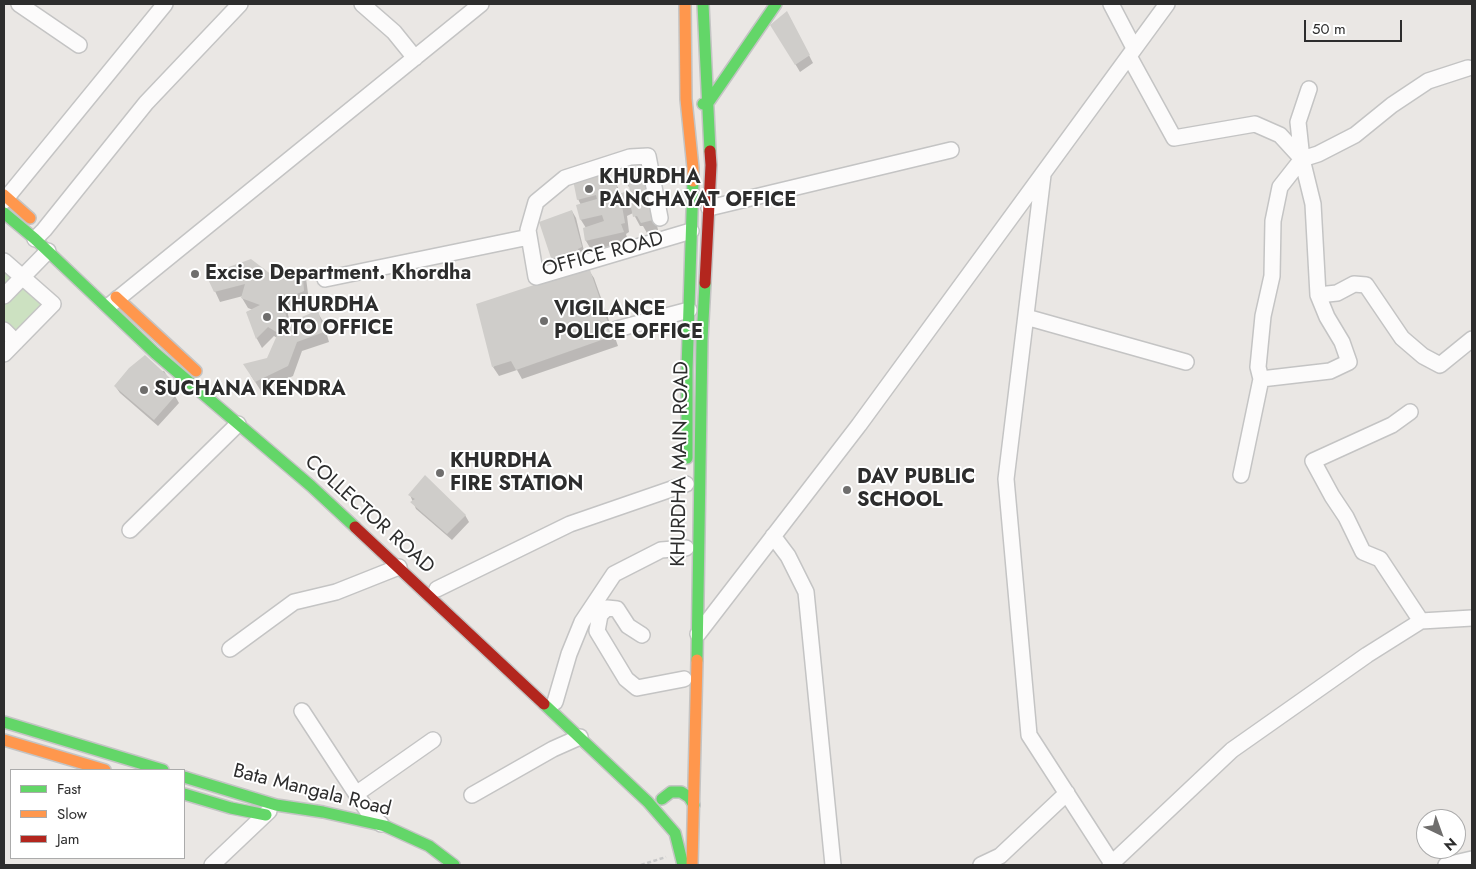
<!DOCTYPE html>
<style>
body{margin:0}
#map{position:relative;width:1476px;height:869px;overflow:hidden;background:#eae7e4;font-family:Jost,sans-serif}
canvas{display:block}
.frame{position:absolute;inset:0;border:5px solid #2d2d2d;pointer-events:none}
.legend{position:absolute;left:10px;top:769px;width:175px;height:90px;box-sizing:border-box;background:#fff;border:1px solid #ababab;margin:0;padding:6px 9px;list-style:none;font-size:15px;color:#2d2d2d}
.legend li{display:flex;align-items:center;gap:10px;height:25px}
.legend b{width:25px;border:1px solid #ababab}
.north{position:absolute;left:1416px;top:809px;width:50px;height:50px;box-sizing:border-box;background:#fff;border:1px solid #ababab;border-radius:50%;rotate:138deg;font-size:14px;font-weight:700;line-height:20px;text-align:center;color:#2d2d2d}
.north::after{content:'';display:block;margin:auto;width:18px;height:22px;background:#6f6e6d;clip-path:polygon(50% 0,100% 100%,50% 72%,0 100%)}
.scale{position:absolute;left:1304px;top:20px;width:98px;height:22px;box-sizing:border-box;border:2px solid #2d2d2d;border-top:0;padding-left:6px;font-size:15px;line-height:18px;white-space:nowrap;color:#2d2d2d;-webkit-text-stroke:4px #fff;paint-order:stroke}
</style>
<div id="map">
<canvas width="1476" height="869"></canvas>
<div class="frame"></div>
<ul class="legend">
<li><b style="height:6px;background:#63d668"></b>Fast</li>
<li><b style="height:6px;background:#ff974d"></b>Slow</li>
<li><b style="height:6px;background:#b3261e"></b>Jam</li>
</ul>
<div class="north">N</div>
<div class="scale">50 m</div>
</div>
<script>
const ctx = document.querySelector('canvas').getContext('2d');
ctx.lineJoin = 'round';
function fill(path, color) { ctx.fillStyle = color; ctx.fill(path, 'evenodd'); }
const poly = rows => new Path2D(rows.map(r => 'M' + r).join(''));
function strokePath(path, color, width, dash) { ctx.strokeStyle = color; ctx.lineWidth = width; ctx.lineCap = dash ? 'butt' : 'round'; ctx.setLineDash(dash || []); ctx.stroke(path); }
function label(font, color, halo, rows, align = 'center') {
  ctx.font = font + ' Jost,sans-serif'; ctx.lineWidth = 4; ctx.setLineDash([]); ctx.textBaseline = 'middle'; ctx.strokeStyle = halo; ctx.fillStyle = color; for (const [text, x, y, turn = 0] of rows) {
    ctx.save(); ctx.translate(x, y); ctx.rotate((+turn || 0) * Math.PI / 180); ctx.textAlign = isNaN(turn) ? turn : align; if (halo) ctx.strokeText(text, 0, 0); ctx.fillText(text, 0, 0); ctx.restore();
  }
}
fill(poly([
 [4,261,53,304,4,354]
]), '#cce1c1');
fill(poly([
 [791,20,813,63,800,72,772,25],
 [608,171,614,184,616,184,621,193,632,192,630,187,629,187,623,178,641,171,647,181,658,230,647,233,643,226,640,226,633,213,627,216,629,232,626,234,628,241,592,251,586,241,584,229,586,228,581,220,581,205,578,199],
 [572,211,576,218,585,255,557,265,552,258],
 [301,268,306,278,309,301,287,310,290,323,317,312,323,321,329,342,302,351,293,376,261,391,250,374,268,359,277,338,274,336,262,348,257,339,247,312,253,310,248,308,242,298,243,296,220,302,208,276,272,276],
 [588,269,594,278,618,346,522,379,517,370,499,376,493,367],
 [164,371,174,387,167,390,175,396,179,403,158,426,120,393,115,386],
 [410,495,465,515,469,522,452,540,416,509]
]), '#0003');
fill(poly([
 [787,11,810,55,795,65,770,25],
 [642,169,653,220,641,223,637,216,633,217,630,203,622,206,625,223,621,224,624,232,585,241,583,228,604,221,602,215,580,220,576,205,597,199,596,195,577,200,573,180,608,170,610,184,616,182,618,194,630,191,627,178,622,178,622,173],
 [572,210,582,247,578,249,579,254,558,262,556,258,551,258,539,222],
 [251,259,272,275,302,267,304,291,282,300,288,323,318,310,324,332,297,342,288,366,255,382,243,364,267,358,278,333,268,327,256,339,246,312,260,305,241,298,245,284,214,292,206,275],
 [589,267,613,337,610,337,516,370,511,361,492,367,476,304],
 [145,355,171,379,161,384,176,395,154,420,114,386,129,368],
 [425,475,466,515,447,534,410,502,415,499,408,495]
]), '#cfcdca');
const street = poly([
 [19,4,79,45],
 [362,4,394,32,415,58],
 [1111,4,1134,48],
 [1129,56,1174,138,1255,124,1280,135,1302,159,1313,204,1318,295,1337,293,1354,284,1366,285,1402,338,1423,356,1440,365,1472,339],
 [1302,159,1318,154,1355,135,1392,105,1428,81,1468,68],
 [1043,175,1006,479,1029,735,1113,865],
 [4,201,165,4],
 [709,208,951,150],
 [660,218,648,156,630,157,565,178,536,202,528,230,536,277,691,231],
 [35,239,44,230,146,103,240,4],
 [4,261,53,304,4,354],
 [325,279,529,237],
 [4,296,48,251],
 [110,305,481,4],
 [1026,317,1186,362],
 [617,329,689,310],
 [4,330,16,342],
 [1261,379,1330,371,1349,362,1342,342,1327,317,1318,295],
 [1410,412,1392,425,1313,461,1332,496,1346,517,1363,552,1380,559,1421,621],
 [1241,475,1261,379,1258,367,1263,316,1272,276,1273,221,1280,187,1302,159,1298,122,1309,89],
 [130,530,238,424],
 [773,536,788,556,806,592,833,865],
 [437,589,570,524,686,484],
 [698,634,859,425,1167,4],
 [642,635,628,626,617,609,607,608,600,615,597,631,626,679,637,688,684,679],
 [230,649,294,602,336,592,399,567],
 [555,702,569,654,582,622,614,574,661,550,686,548],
 [302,711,370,815,381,824],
 [356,794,433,740],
 [472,795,553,749,580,737],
 [212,865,269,811],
 [981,865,1000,856,1067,793],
 [1110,865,1232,750,1367,655,1421,621,1472,618],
 [1446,865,1472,859]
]);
const fast = poly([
 [703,4,710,151],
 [703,104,708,103,776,4],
 [4,213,35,239,155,353,311,486,355,527],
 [687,458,687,370,693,181],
 [697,660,702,340,705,283],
 [544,704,648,802,675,833,683,865],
 [4,722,163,770],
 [184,777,276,805,323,812,385,826,429,846,454,865],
 [184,794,231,808,266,815],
 [662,799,671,792,681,792,689,797,694,805]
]);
const slow = poly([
 [685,4,686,99,693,168,693,181],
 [4,195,30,218],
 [116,297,196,371],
 [4,740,105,770],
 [692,865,697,660]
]);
const jam = poly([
 [705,283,711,165,710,151],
 [355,527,544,704]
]);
strokePath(street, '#c4c4c4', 18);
strokePath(fast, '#c4c4c4', 14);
strokePath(slow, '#c4c4c4', 14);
strokePath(jam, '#c4c4c4', 14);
strokePath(poly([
 [641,865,666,857]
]), '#c8c8c8', 2.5, [4, 2.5]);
strokePath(street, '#fcfbfb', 15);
strokePath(fast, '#63d668', 11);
strokePath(slow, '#ff974d', 11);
strokePath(jam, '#b3261e', 11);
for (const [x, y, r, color] of [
 [589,189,5,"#6f6e6d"],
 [195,274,5,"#6f6e6d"],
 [267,317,5,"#6f6e6d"],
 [544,321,5,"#6f6e6d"],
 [144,390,5,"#6f6e6d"],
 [440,473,5,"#6f6e6d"],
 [847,490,5,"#6f6e6d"]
]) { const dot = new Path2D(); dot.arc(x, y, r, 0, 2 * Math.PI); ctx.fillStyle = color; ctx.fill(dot); strokePath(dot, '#fff', 2); }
label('bold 20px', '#2d2d2d', '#fff', [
 ["KHURDHA",599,178],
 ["PANCHAYAT OFFICE",599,201],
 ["Excise Department. Khordha",205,274],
 ["KHURDHA",277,306],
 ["RTO OFFICE",277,329],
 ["VIGILANCE",554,310],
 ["POLICE OFFICE",554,333],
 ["SUCHANA KENDRA",154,390],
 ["KHURDHA",450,462],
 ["FIRE STATION",450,485],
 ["DAV PUBLIC",857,478],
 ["SCHOOL",857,501]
], 'left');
label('20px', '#2d2d2d', '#fff', [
 ["OFFICE ROAD",603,255,-15],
 ["KHURDHA MAIN ROAD",681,464,-89],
 ["COLLECTOR ROAD",369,515,42],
 ["Bata Mangala Road",312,791,14]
]);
</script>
